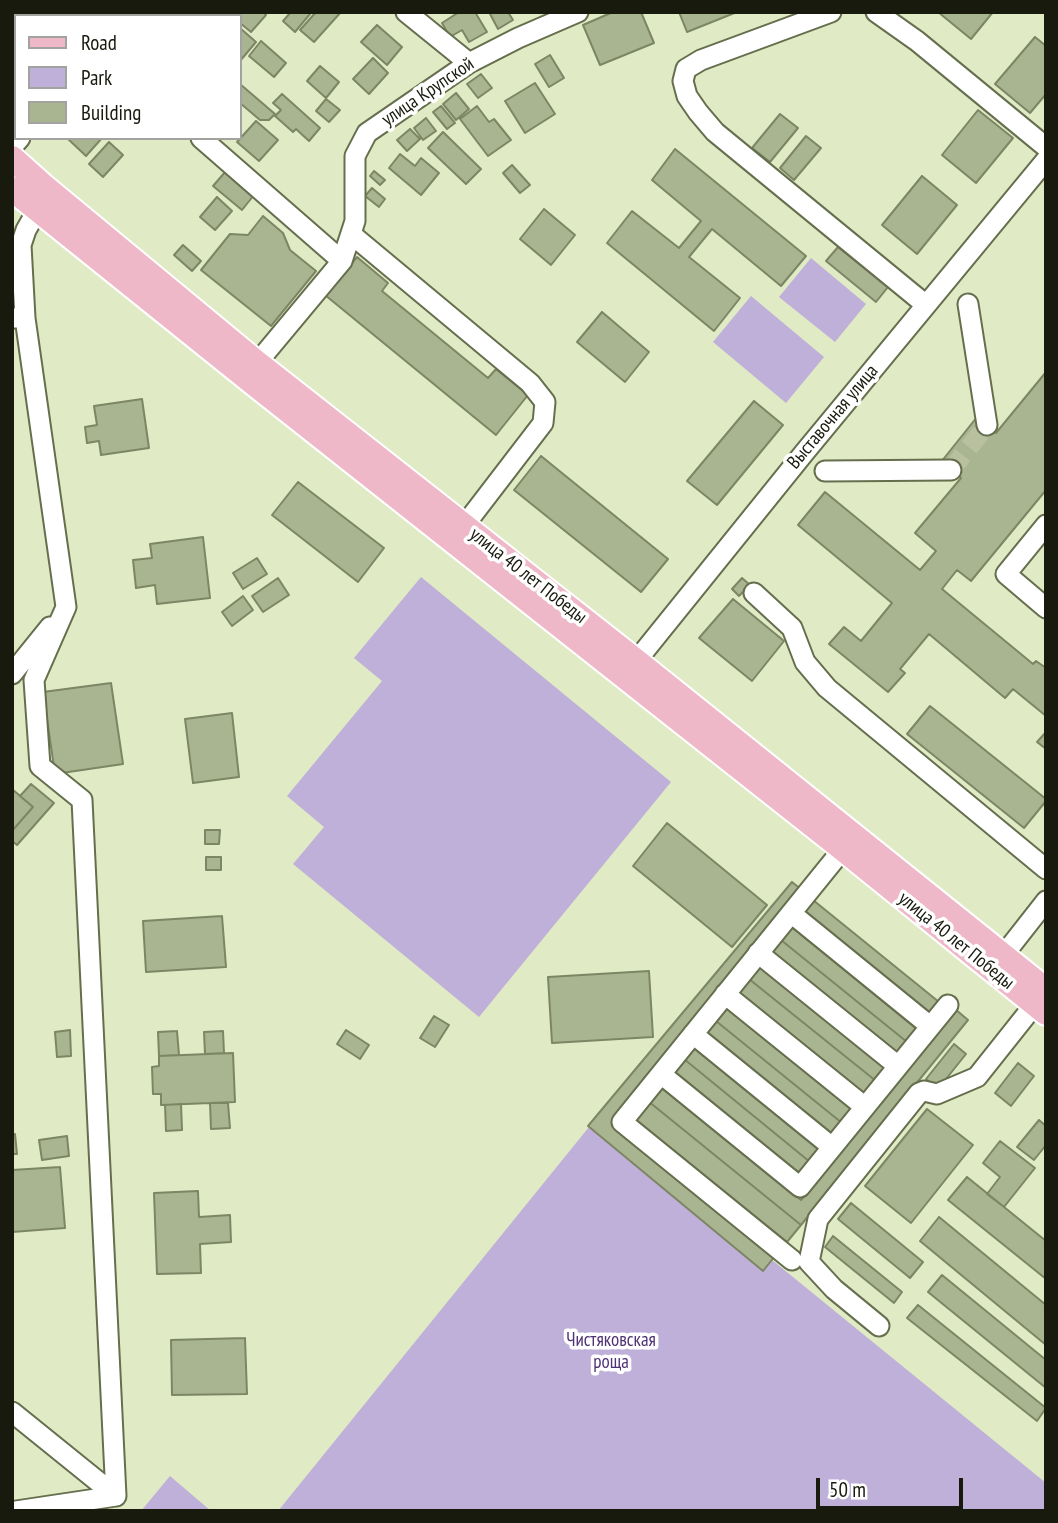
<!DOCTYPE html>
<meta charset="utf-8">
<style>
body{margin:0}
#map{position:relative;width:1058px;height:1523px;overflow:hidden;background:#e0eac5;font-family:"PT Sans Narrow",sans-serif}
canvas{display:block}
.frame{position:absolute;inset:0;border:14px solid #171a0d;pointer-events:none}
.legend{position:absolute;left:14px;top:14px;width:228px;height:126px;box-sizing:border-box;background:#fff;border:2px solid #a2a39e;margin:0;padding:9px 12px;list-style:none;font-size:21px;color:#171a0d}
.legend li{display:flex;align-items:center;gap:14px;height:35px}
.legend b{width:35px;border:2px solid #a2a39e}
.scale{position:absolute;left:816px;top:1478px;width:147px;height:32px;box-sizing:border-box;border:4px solid #171a0d;border-top:0;padding-left:9px;font-size:21px;line-height:24px;white-space:nowrap;color:#171a0d;-webkit-text-stroke:5px #fff;paint-order:stroke}
</style>
<div id="map">
<canvas width="1058" height="1523"></canvas>
<div class="frame"></div>
<ul class="legend">
<li><b style="height:9px;background:#efb8c8"></b>Road</li>
<li><b style="height:19px;background:#beb0d8"></b>Park</li>
<li><b style="height:19px;background:#a9b490"></b>Building</li>
</ul>
<div class="scale">50 m</div>
</div>
<script>
const ctx = document.querySelector('canvas').getContext('2d');
ctx.lineJoin = 'round';
function fill(path, color) { ctx.fillStyle = color; ctx.fill(path, 'evenodd'); }
const poly = rows => new Path2D(rows.map(r => 'M' + r).join(''));
function strokePath(path, color, width, dash) { ctx.strokeStyle = color; ctx.lineWidth = width; ctx.lineCap = dash ? 'butt' : 'round'; ctx.setLineDash(dash || []); ctx.stroke(path); }
function label(font, color, halo, rows, align = 'center') {
  ctx.font = font + ' "PT Sans Narrow",sans-serif'; ctx.lineWidth = 7; ctx.setLineDash([]); ctx.textBaseline = 'middle'; ctx.strokeStyle = halo; ctx.fillStyle = color; for (const [text, x, y, turn = 0] of rows) {
    ctx.save(); ctx.translate(x, y); ctx.rotate((+turn || 0) * Math.PI / 180); ctx.textAlign = isNaN(turn) ? turn : align; if (halo) ctx.strokeText(text, 0, 0); ctx.fillText(text, 0, 0); ctx.restore();
  }
}
fill(poly([
 [811,258,866,304,835,342,779,297],
 [751,296,824,357,786,403,713,342],
 [421,577,671,782,479,1017,293,864,324,827,287,796,382,681,354,658],
 [589,1127,763,1271,772,1260,1046,1483,1046,1511,278,1511],
 [170,1476,211,1511,141,1511]
]), '#beb0d8');
const building = poly([
 [175,12,210,12,214,16,179,16,175,12],
 [227,12,263,12,266,15,251,32,240,23,240,16,232,16,227,12],
 [291,12,308,12,310,14,295,32,283,21,291,12],
 [316,12,341,12,314,42,300,30,316,12],
 [459,12,475,12,487,32,469,42,462,30,450,37,442,23,459,12],
 [489,12,508,12,513,20,498,29,489,12],
 [613,12,641,12,654,43,600,65,583,25,613,12],
 [679,12,737,12,687,32,679,12],
 [938,12,993,12,971,39,938,12],
 [377,25,402,47,387,65,361,42,377,25],
 [240,28,256,42,240,61,240,28],
 [1035,37,1046,46,1046,94,1030,113,995,84,1035,37],
 [261,41,286,63,274,77,249,56,261,41],
 [550,55,564,78,549,87,535,64,550,55],
 [373,58,388,73,369,94,353,79,373,58],
 [320,66,339,82,326,98,307,81,320,66],
 [481,74,492,88,478,98,467,84,481,74],
 [535,83,555,114,525,133,505,101,535,83],
 [240,84,275,114,269,120,260,120,240,103,240,84],
 [456,93,469,109,456,120,443,104,456,93],
 [282,94,320,128,309,141,296,129,293,132,275,116,281,110,273,103,282,94],
 [326,99,340,110,329,122,316,111,326,99],
 [441,106,455,123,447,129,433,112,441,106],
 [477,106,489,122,494,119,511,140,488,156,460,119,477,106],
 [978,110,1013,138,976,183,942,155,978,110],
 [780,114,798,128,770,162,752,148,780,114],
 [426,118,436,131,423,140,414,128,426,118],
 [256,121,278,140,259,161,237,142,256,121],
 [410,129,420,139,407,151,397,140,410,129],
 [443,132,481,169,466,184,428,148,443,132],
 [806,136,821,148,794,180,780,168,806,136],
 [67,138,102,138,86,156,67,138],
 [109,142,123,155,103,177,89,164,109,142],
 [675,149,806,256,781,286,712,229,689,257,740,298,714,331,607,243,632,211,679,248,701,221,652,180,675,149],
 [400,154,415,166,421,158,439,173,421,195,389,168,400,154],
 [512,165,530,185,520,193,503,173,512,165],
 [226,171,254,195,242,210,213,186,226,171],
 [374,171,385,180,380,185,370,176,374,171],
 [922,176,957,205,917,254,882,225,922,176],
 [372,188,385,199,379,207,365,196,372,188],
 [217,197,232,211,215,230,200,217,217,197],
 [544,209,575,235,551,265,520,239,544,209],
 [263,216,283,233,290,250,316,271,271,326,201,270,230,234,248,235,263,216],
 [183,245,201,261,192,271,174,255,183,245],
 [838,247,888,287,876,302,826,261,838,247],
 [357,257,388,283,382,291,488,378,496,369,528,395,496,435,325,295,357,257],
 [602,312,649,352,625,382,577,342,602,312],
 [1046,372,1046,490,971,581,957,570,942,589,1033,664,1036,661,1046,668,1046,716,1013,689,1005,698,929,634,900,669,905,673,888,692,829,644,844,627,861,641,892,603,798,525,825,492,920,570,936,551,915,533,961,478,941,462,977,417,996,433,1046,372],
 [142,399,149,448,101,455,99,441,87,443,85,427,97,425,94,406,142,399],
 [754,401,783,425,717,505,687,481,754,401],
 [541,456,668,559,641,592,514,490,541,456],
 [298,482,384,548,358,582,272,515,298,482],
 [203,537,210,598,157,604,155,585,136,588,133,560,152,558,150,544,203,537],
 [257,558,267,574,243,589,233,573,257,558],
 [278,578,289,595,263,612,252,596,278,578],
 [742,578,750,585,739,596,732,589,742,578],
 [243,596,253,610,232,626,222,612,243,596],
 [733,599,784,641,752,681,699,638,733,599],
 [111,683,123,764,55,774,43,692,111,683],
 [930,706,1046,799,1046,801,1024,828,907,734,930,706],
 [232,713,239,777,193,783,185,719,232,713],
 [1046,732,1046,749,1037,742,1046,732],
 [31,784,54,803,17,845,12,841,12,831,33,807,20,796,31,784],
 [12,789,33,807,12,831,12,789],
 [667,823,767,905,732,947,633,866,667,823],
 [205,830,220,830,219,844,205,844,205,830],
 [206,857,221,857,221,870,206,870,206,857],
 [792,882,803,891,612,1120,775,1256,763,1271,588,1126,792,882],
 [813,900,939,1002,930,1015,803,912,813,900],
 [222,916,226,967,146,972,143,921,222,916],
 [792,927,918,1030,907,1042,781,940,792,927],
 [781,940,907,1042,897,1055,771,953,781,940],
 [759,966,886,1069,876,1081,749,979,759,966],
 [649,971,653,1037,552,1043,548,977,649,971],
 [749,979,876,1081,865,1094,739,992,749,979],
 [726,1008,852,1110,842,1123,716,1021,726,1008],
 [955,1009,968,1020,801,1225,648,1101,660,1085,801,1200,955,1009],
 [434,1016,449,1025,435,1047,420,1038,434,1016],
 [716,1021,842,1123,832,1136,705,1034,716,1021],
 [70,1030,71,1056,57,1057,55,1032,70,1030],
 [346,1030,369,1045,360,1059,337,1044,346,1030],
 [177,1031,179,1055,159,1056,158,1032,177,1031],
 [223,1031,224,1053,205,1054,204,1032,223,1031],
 [954,1044,966,1054,938,1089,926,1079,954,1044],
 [694,1047,821,1149,810,1162,684,1059,694,1047],
 [233,1053,235,1102,161,1105,161,1094,153,1094,152,1067,159,1066,159,1056,233,1053],
 [684,1059,810,1162,800,1175,674,1072,684,1059],
 [1018,1063,1034,1076,1011,1106,995,1093,1018,1063],
 [648,1101,801,1225,787,1242,634,1118,648,1101],
 [210,1103,228,1103,230,1128,211,1129,210,1103],
 [181,1104,182,1130,166,1131,165,1105,181,1104],
 [927,1109,973,1145,911,1223,865,1186,927,1109],
 [1039,1120,1046,1126,1046,1145,1034,1160,1017,1147,1039,1120],
 [12,1134,15,1134,17,1154,12,1154,12,1134],
 [67,1136,69,1156,42,1160,39,1140,67,1136],
 [1000,1141,1035,1168,1004,1207,987,1194,1000,1177,983,1163,1000,1141],
 [60,1167,65,1228,12,1232,12,1170,60,1167],
 [967,1177,1046,1241,1046,1279,948,1200,967,1177],
 [198,1191,199,1217,230,1215,231,1242,200,1244,201,1273,157,1274,154,1193,198,1191],
 [851,1203,923,1262,910,1278,838,1219,851,1203],
 [939,1217,1046,1305,1046,1345,920,1241,939,1217],
 [833,1236,902,1292,894,1303,825,1247,833,1236],
 [942,1275,1046,1360,1046,1388,928,1292,942,1275],
 [918,1305,1046,1408,1037,1421,907,1318,918,1305],
 [245,1338,247,1394,172,1395,171,1340,245,1338]
]);
fill(building, '#a9b490');
strokePath(building, '#7d8664', 2);
strokePath(poly([
 [951,470,987,425]
]), '#b8c0a0', 19, [19, 10]);
const minor = poly([
 [406,12,469,63],
 [831,12,701,60,686,69,683,81,687,96,698,112,715,132,926,305],
 [876,12,917,41,1046,147],
 [126,16,129,12],
 [201,138,342,261],
 [12,147,20,138],
 [351,234,530,383,545,402,543,423,464,526],
 [968,304,987,425],
 [12,318,25,318,66,607,34,680,40,766,82,800,116,1496],
 [25,318,21,245,26,230,34,216],
 [257,363,342,261,355,221,355,156,367,133,469,63,518,38,578,12],
 [825,471,951,470],
 [1046,525,1006,574,1046,608],
 [754,593,792,628,805,662,827,688,1046,869],
 [629,670,804,453,1046,160],
 [12,674,50,627],
 [791,913,930,1026],
 [758,953,898,1066],
 [995,966,1046,901],
 [725,994,865,1107],
 [693,1034,832,1147],
 [661,1074,800,1187,948,1005],
 [792,1260,622,1122,843,849],
 [879,1326,834,1289,809,1262,818,1219,919,1093,924,1091,937,1094,977,1077,1035,1004],
 [12,1412,116,1496],
 [16,1511,116,1496]
]);
const major = poly([
 [12,158,42,185,257,363,636,661,1046,990],
 [12,189,252,382,843,849,1046,1013]
]);
strokePath(minor, '#656e4d', 23);
strokePath(major, '#fff', 28);
strokePath(minor, '#fff', 19);
strokePath(major, '#efb8c8', 24);
strokePath(poly([
 [83,16,86,12],
 [100,16,102,12],
 [12,104,16,100],
 [12,125,16,121]
]), '#4b503d', 2);
label('19px', '#171a0d', '#fff', [
 ["улица Крупской",428,92,-34],
 ["Выставочная улица",833,417,-50],
 ["улица 40 лет Победы",528,576,38],
 ["улица 40 лет Победы",956,941,39]
]);
label('19px', '#4e3275', '#fff', [
 ["Чистяковская",611,1341],
 ["роща",611,1363]
]);
</script>
